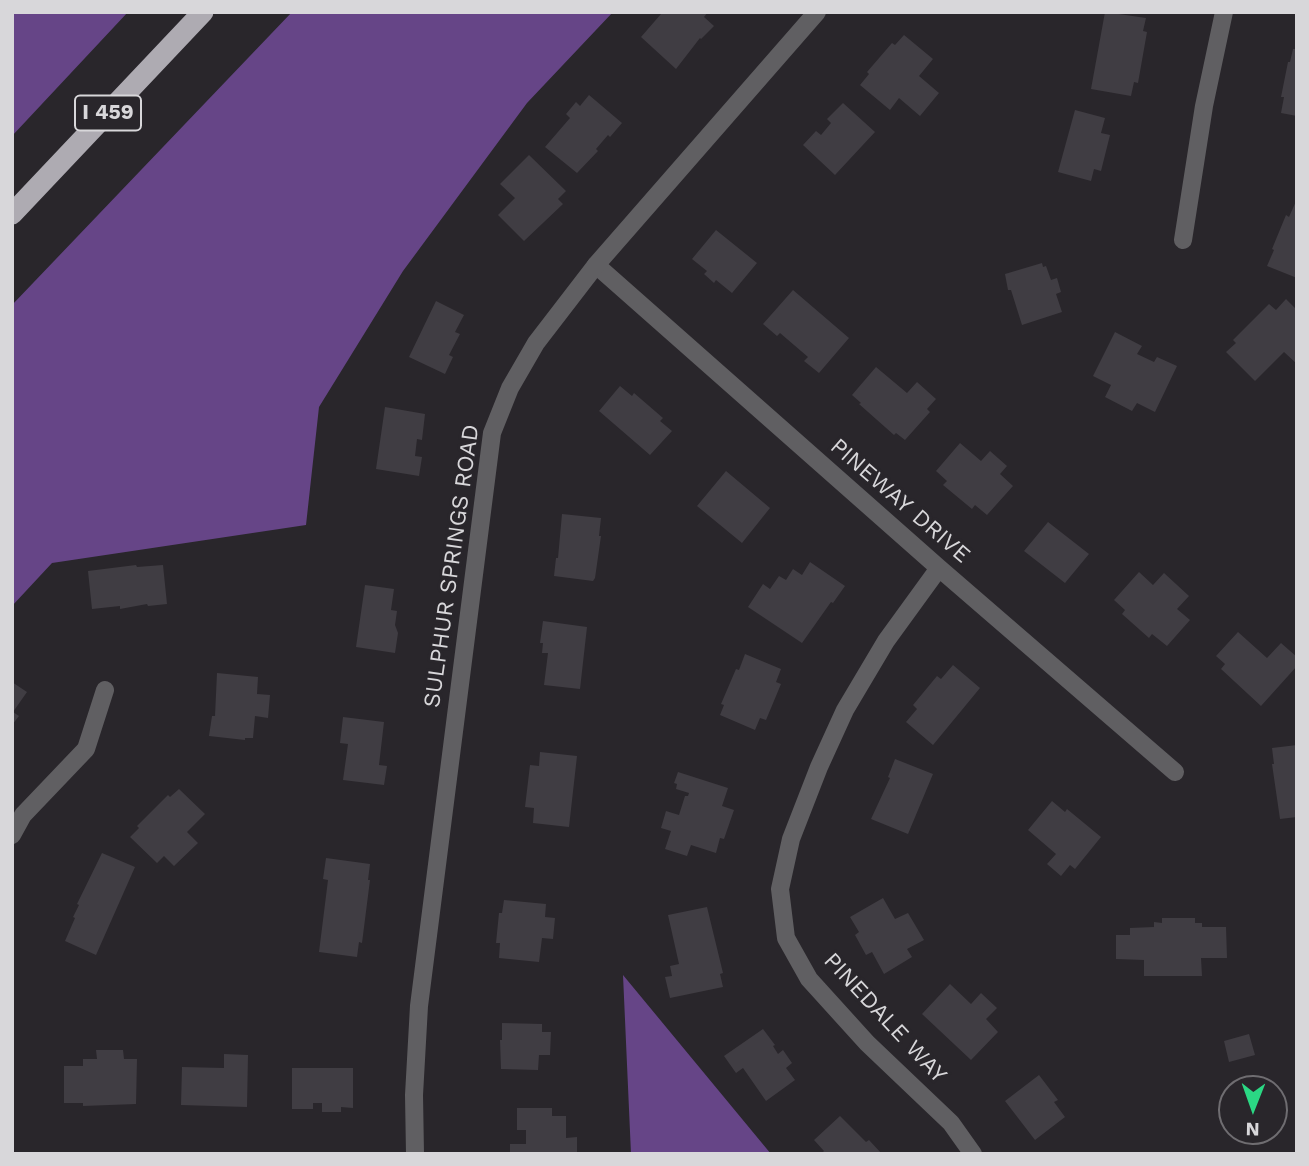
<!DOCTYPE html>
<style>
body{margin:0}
#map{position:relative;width:1309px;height:1166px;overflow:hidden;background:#29262b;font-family:"Work Sans",sans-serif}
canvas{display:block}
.frame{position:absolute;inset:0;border:14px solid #d8d7da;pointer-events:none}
.north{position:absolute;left:1218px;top:1075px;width:70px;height:70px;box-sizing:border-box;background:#29262b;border:2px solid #6f6d71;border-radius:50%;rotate:181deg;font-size:19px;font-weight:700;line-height:28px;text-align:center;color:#d8d7da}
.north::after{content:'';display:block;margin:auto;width:24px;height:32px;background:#2bd884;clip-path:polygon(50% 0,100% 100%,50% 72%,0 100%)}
</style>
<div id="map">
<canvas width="1309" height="1166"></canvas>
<div class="frame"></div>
<div class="north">N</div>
</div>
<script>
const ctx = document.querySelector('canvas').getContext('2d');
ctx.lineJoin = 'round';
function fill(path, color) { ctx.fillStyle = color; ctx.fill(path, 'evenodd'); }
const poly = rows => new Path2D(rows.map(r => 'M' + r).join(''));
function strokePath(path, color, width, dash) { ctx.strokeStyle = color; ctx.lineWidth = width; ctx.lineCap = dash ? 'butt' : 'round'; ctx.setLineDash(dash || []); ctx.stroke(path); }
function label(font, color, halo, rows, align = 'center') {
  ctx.font = font + ' "Work Sans",sans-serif'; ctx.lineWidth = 6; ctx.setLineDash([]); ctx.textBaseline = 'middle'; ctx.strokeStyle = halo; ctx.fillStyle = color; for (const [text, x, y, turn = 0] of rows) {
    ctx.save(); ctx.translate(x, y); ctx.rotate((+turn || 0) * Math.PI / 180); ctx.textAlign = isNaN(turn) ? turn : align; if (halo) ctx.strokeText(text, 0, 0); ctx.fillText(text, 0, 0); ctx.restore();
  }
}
fill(poly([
 [12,12,128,12,12,136],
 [292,12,613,12,527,103,403,271,319,407,306,525,52,563,12,606,12,305],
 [623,975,771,1154,631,1154]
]), '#664587');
fill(poly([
 [659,12,708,12,704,17,714,26,701,39,700,38,676,69,641,37,661,14],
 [1105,12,1146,18,1143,31,1147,32,1138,83,1134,82,1131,96,1091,89],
 [904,35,933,59,919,76,939,93,920,116,899,98,890,110,860,85,869,74,867,72,892,43,895,45],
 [1293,49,1297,49,1297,116,1281,113,1284,97,1281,97,1288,62,1290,62],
 [589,95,622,123,610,137,608,135,596,149,598,151,577,173,545,147,570,118,566,114,576,102,580,106],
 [843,103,875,132,835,175,803,145,816,131,821,135,831,123,827,119],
 [1075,110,1105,118,1101,133,1110,135,1101,171,1094,169,1091,181,1058,172],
 [529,155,566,191,558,199,563,204,524,241,498,215,515,198,500,184],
 [1297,199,1297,278,1267,266,1274,250,1272,249,1286,215,1289,217],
 [716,230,757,263,732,293,716,280,714,283,704,274,707,271,692,259],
 [1042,263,1043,267,1046,266,1051,280,1057,278,1061,292,1056,294,1062,312,1022,325,1011,290,1008,290,1005,274],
 [793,290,849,338,819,373,804,361,808,357,780,333,777,336,763,324],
 [1286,299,1297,310,1297,364,1284,352,1255,381,1226,352,1236,343,1233,340,1269,304,1276,310],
 [436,301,464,315,455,332,460,334,449,355,453,357,445,374,409,357],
 [1115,332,1142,346,1137,354,1154,362,1157,357,1177,366,1155,412,1137,403,1132,411,1105,397,1111,385,1093,376],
 [876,367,907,393,917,382,936,399,927,409,930,412,905,440,896,433,894,435,859,404,861,403,852,395],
 [620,386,632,396,634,393,663,418,660,421,672,431,650,455,599,411],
 [385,407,425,414,422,440,417,439,415,456,422,457,419,476,376,469],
 [960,443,981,461,990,451,1007,466,1000,474,1013,486,987,515,975,505,972,509,943,485,947,481,936,471],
 [726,471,770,508,742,543,697,506],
 [562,514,601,518,599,536,601,536,595,578,593,581,554,576,556,558,558,558],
 [1048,522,1089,554,1065,583,1024,551],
 [810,562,845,586,833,603,831,602,802,643,748,607,763,584,770,589,779,576,786,580,793,569,802,575],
 [136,565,137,567,163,565,167,604,148,606,147,604,120,609,120,606,92,609,88,571],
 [1139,572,1153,585,1164,573,1189,596,1177,609,1190,620,1167,646,1152,634,1149,638,1122,614,1125,610,1114,600],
 [365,585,394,589,391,610,397,611,395,625,398,633,395,653,356,647],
 [543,621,587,627,580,689,544,685,548,653,542,653,543,643,540,643],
 [1238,632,1267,658,1281,643,1297,657,1297,666,1261,706,1221,669,1225,664,1216,656],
 [745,654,781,669,776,682,781,684,766,720,760,718,755,730,720,715,724,705,721,704,736,669,739,670],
 [953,665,980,688,933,745,906,722,917,709,913,705,937,676,941,679],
 [217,673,258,677,257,694,270,695,268,718,255,716,253,738,245,738,245,740,209,736,212,716,215,716],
 [12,682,27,692,13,712,19,716,12,725],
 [343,717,384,722,379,765,387,766,384,785,343,780,348,744,340,743],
 [1297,745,1297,817,1280,819,1272,764,1274,764,1272,748],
 [540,752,577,756,569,827,533,823,534,808,525,807,530,765,539,766],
 [895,759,933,774,908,834,871,819,890,778,888,777],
 [678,772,728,788,722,806,734,810,724,839,720,838,716,853,691,845,687,856,665,849,671,831,661,828,666,811,679,815,685,796,688,796,689,793,676,789,677,784,674,783],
 [179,789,205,814,187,832,198,843,174,866,164,856,157,863,130,837,139,828,137,826,168,795,170,797],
 [1052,801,1065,812,1067,809,1101,837,1075,869,1070,865,1061,876,1047,864,1056,854,1028,830],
 [102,853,135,867,96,955,65,941,75,918,73,917,79,905,77,904],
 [326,858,370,864,368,880,370,880,362,943,359,942,357,957,319,952,328,880,323,879],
 [883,898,895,919,908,913,924,940,907,949,912,957,884,974,872,952,866,955,855,935,859,932,850,917],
 [504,900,546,904,545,917,555,918,553,939,542,938,539,962,499,958,500,943,496,943,499,913,502,913],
 [707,907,723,973,720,974,723,987,670,998,665,977,672,976,670,966,679,964,668,915],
 [1162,918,1195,918,1195,923,1202,923,1202,927,1226,927,1227,958,1201,958,1202,976,1144,976,1144,960,1116,959,1116,935,1130,935,1130,928,1154,927,1154,922,1162,923],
 [950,984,971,1004,981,993,997,1008,986,1019,998,1032,971,1060,922,1014],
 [502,1023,542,1024,542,1032,551,1032,550,1055,539,1055,538,1070,501,1069,500,1040,502,1040],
 [763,1029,775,1045,773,1046,778,1054,783,1050,792,1063,786,1068,795,1080,766,1101,743,1068,736,1073,724,1056],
 [1249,1034,1255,1055,1229,1062,1224,1041],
 [96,1050,123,1050,124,1059,137,1059,136,1104,83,1106,83,1103,64,1103,64,1066,83,1066,83,1059,97,1059],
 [224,1054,248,1055,247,1107,181,1105,182,1067,224,1068],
 [292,1068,353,1068,353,1108,341,1107,341,1112,322,1112,322,1103,313,1103,313,1109,292,1109],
 [1039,1075,1058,1100,1054,1102,1065,1117,1035,1140,1005,1101],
 [517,1108,552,1108,552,1116,566,1116,566,1138,577,1137,577,1154,510,1154,510,1144,526,1144,526,1130,517,1130],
 [840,1116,866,1142,869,1140,882,1154,821,1154,824,1151,814,1140]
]), '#403d43');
strokePath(poly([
 [1183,240,1204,106,1224,12],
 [596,265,939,568,1175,772],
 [939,568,886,641,845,710,819,767,791,839,780,889,786,938,809,979,867,1043,951,1123,973,1154],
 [12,835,23,815,86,749,105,690]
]), '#605f62', 18);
strokePath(poly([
 [415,1154,414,1095,419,1006,492,433,510,388,536,343,596,265,817,12]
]), '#605f62', 18);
strokePath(poly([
 [12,214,203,12]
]), '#aeabb2', 21);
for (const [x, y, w] of [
 [108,113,66]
]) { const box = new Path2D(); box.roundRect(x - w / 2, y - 17.5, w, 35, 5); ctx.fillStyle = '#29262b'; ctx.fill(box); strokePath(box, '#d8d7da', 2); }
label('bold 21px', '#d8d7da', null, [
 ["I 459",108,113]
]);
label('23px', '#d8d7da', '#29262b', [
 ["PINEWAY DRIVE",900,501,41],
 ["SULPHUR SPRINGS ROAD",452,566,-82],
 ["PINEDALE WAY",885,1018,47]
]);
</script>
